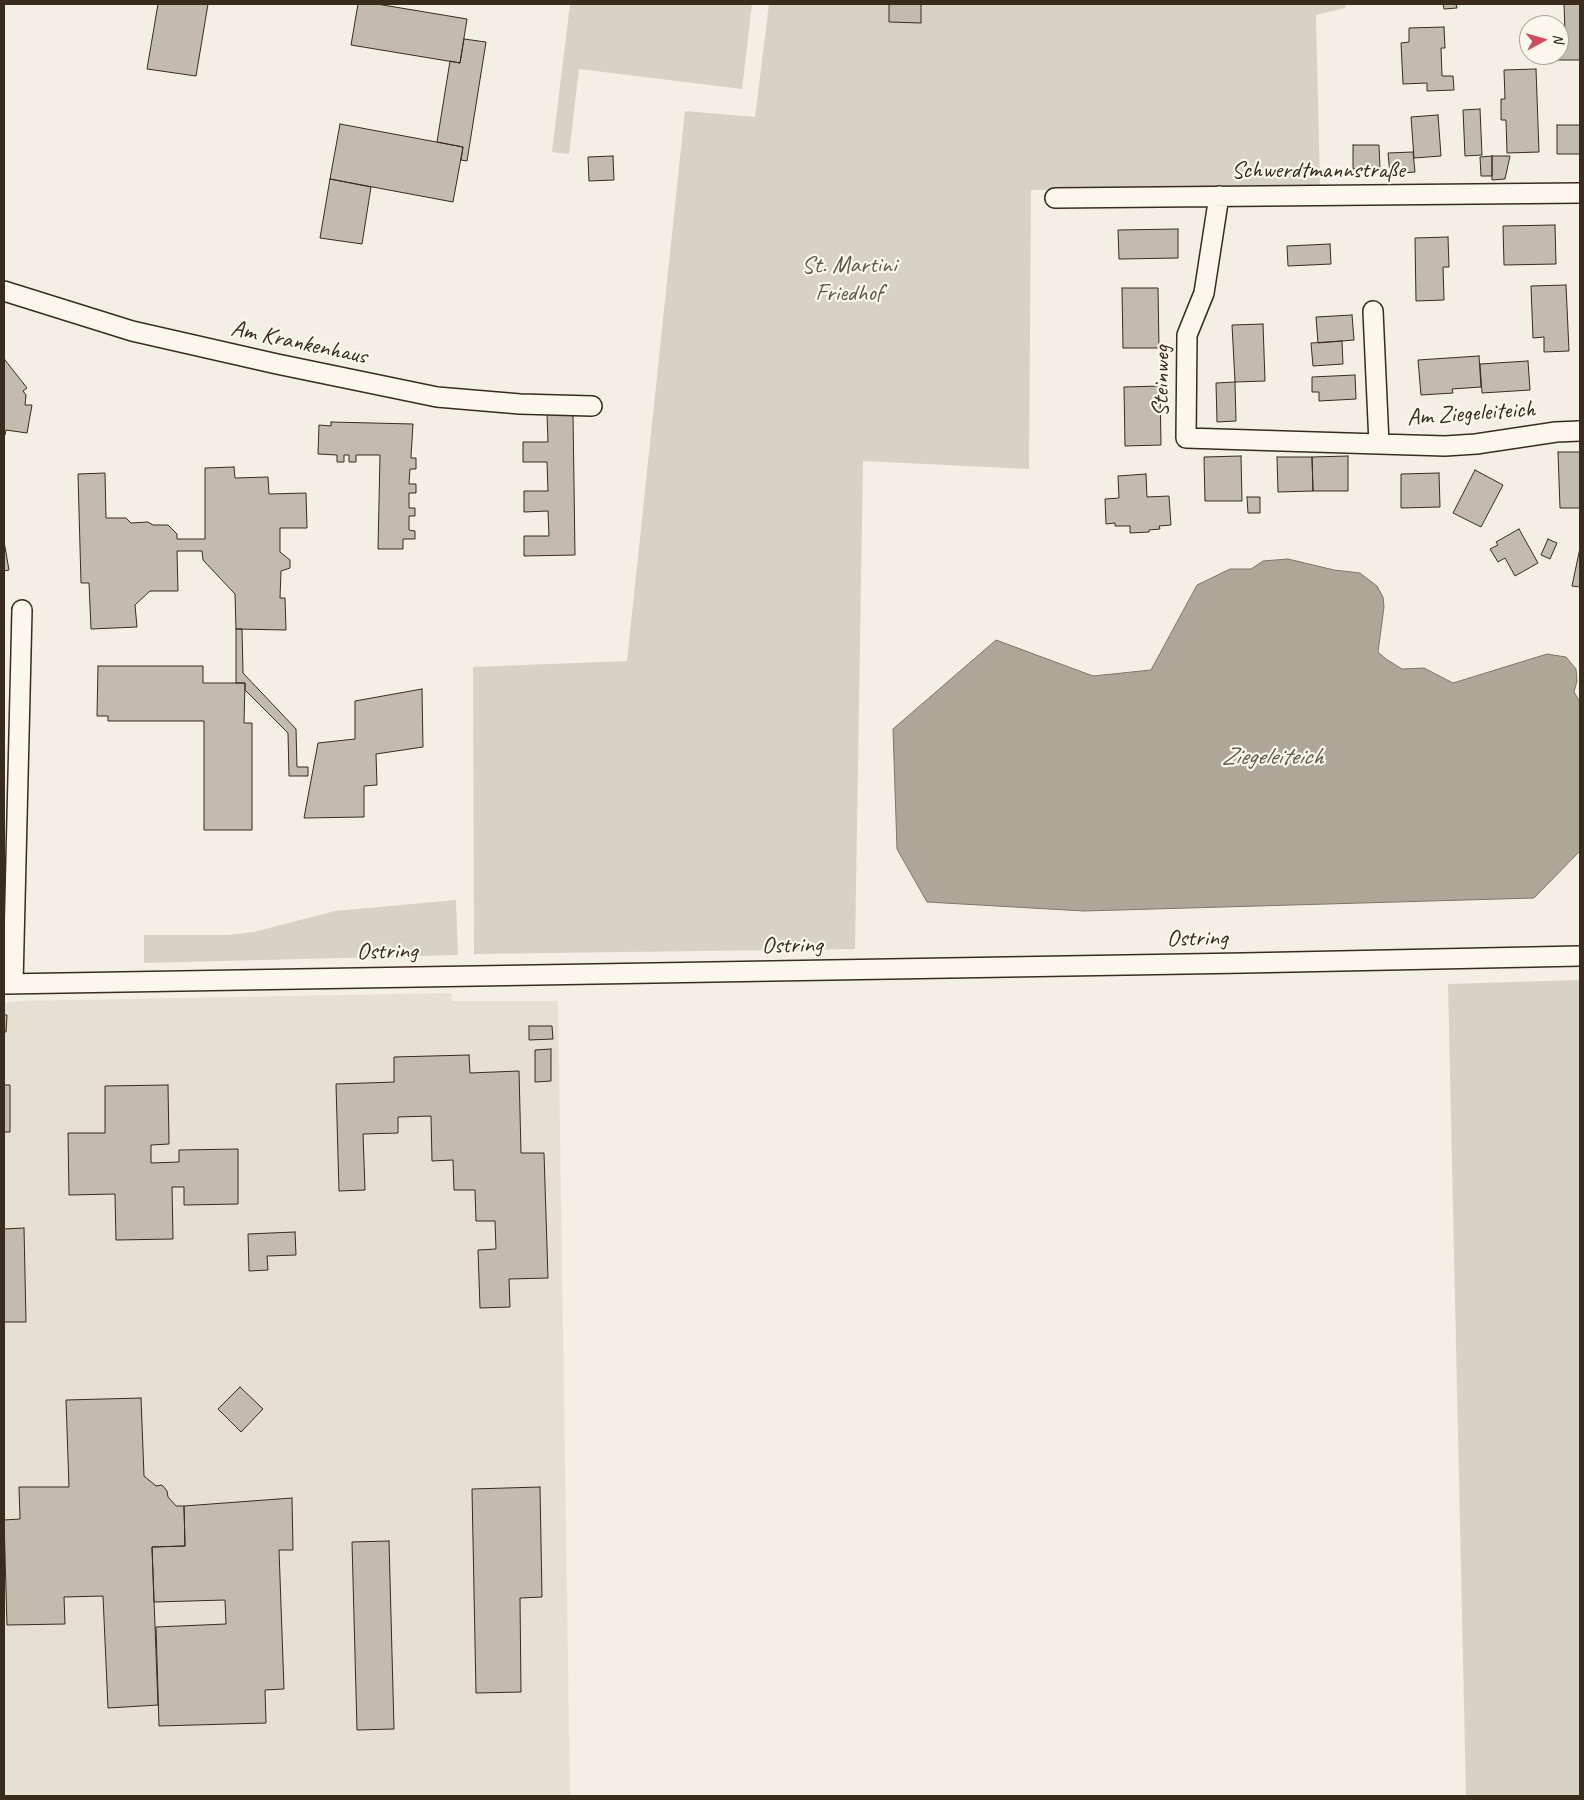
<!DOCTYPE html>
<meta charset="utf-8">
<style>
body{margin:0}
#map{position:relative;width:1584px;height:1800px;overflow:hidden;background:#f3efe4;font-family:Caveat,sans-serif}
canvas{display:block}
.frame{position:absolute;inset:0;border:5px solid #3b2a1e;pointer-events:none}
.north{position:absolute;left:1519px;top:15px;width:50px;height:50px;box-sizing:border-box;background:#fbf7ec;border:1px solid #aea59a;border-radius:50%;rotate:84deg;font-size:14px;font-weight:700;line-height:20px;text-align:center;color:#3b2a1e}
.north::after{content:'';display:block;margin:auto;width:18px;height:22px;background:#d1495b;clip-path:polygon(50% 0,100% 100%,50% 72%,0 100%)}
</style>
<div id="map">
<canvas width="1584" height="1800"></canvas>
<div class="frame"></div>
<div class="north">N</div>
</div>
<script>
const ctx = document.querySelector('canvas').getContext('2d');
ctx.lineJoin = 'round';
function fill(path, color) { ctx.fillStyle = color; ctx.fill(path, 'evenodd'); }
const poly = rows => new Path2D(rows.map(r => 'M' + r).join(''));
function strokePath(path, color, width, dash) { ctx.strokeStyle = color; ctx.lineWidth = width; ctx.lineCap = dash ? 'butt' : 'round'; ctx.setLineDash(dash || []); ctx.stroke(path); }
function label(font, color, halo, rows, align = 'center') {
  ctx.font = font + ' Caveat,sans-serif'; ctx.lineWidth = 4.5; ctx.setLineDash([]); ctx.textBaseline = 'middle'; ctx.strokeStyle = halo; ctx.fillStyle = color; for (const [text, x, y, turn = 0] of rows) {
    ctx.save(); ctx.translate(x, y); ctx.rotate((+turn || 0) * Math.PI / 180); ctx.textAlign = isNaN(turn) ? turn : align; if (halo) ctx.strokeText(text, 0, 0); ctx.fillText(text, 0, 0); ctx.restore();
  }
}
fill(poly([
 [451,993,452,1001,558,1001,570,1796,4,1796,4,1003,20,1001]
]), '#e5dfd4');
fill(poly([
 [570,4,752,4,742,89,579,69,569,154,552,152],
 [769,4,1346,4,1345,8,1316,15,1320,185,1031,190,1029,469,863,461,855,949,474,954,473,667,627,661,685,111,755,117],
 [456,900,458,955,144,963,144,935,228,935,254,932,335,911],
 [1580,980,1580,1796,1466,1796,1448,984]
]), '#d8d1c6');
const water = poly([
 [1288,559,1334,570,1360,573,1377,586,1383,597,1384,607,1378,652,1386,659,1402,669,1424,668,1453,683,1547,654,1566,657,1576,669,1577,681,1574,692,1580,702,1580,851,1534,898,1084,911,927,902,897,849,893,729,996,640,1093,676,1151,670,1197,585,1230,569,1251,569,1263,561,1288,559]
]);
fill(water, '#afa69a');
strokePath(water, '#817468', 1);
const building = poly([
 [158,4,208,4,196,76,147,69,158,4],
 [358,4,377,4,467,19,460,63,351,45,358,4],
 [889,4,921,4,921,23,889,22,889,4],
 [1443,4,1456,4,1457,8,1444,9,1443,4],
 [1564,4,1580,4,1580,60,1555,60,1555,55,1559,55,1559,32,1565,32,1564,4],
 [1444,27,1445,48,1441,48,1442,76,1453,76,1454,90,1427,91,1427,83,1403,84,1401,43,1409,42,1409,28,1444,27],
 [464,39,486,42,467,161,461,160,463,147,437,142,450,61,460,63,464,39],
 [1536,69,1539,152,1507,153,1506,120,1501,120,1501,99,1505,99,1504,70,1536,69],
 [1480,109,1482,155,1465,156,1463,110,1480,109],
 [1438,115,1441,156,1414,158,1411,117,1438,115],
 [340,124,463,147,453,202,330,179,340,124],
 [1557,125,1580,125,1580,154,1557,154,1557,125],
 [1353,145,1379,145,1380,169,1353,169,1353,145],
 [1413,152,1415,172,1390,174,1388,153,1413,152],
 [613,156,614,180,589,181,588,157,613,156],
 [1492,156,1510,156,1505,179,1492,180,1492,156],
 [1492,156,1492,176,1481,176,1480,157,1492,156],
 [330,179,371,187,362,244,320,238,330,179],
 [1555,225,1556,264,1504,265,1503,226,1555,225],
 [1178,229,1178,258,1119,259,1118,230,1178,229],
 [1448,237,1449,267,1443,267,1444,300,1416,301,1415,238,1448,237],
 [1330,244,1331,264,1288,266,1287,246,1330,244],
 [1566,285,1569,351,1544,352,1544,337,1533,338,1531,286,1566,285],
 [1122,288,1158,288,1159,348,1123,348,1122,288],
 [1352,315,1354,340,1318,343,1316,317,1352,315],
 [1263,324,1265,381,1235,382,1232,325,1263,324],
 [1342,341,1343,364,1313,366,1311,343,1342,341],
 [1479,356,1481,387,1452,389,1453,393,1421,395,1418,360,1479,356],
 [5,360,27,388,23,391,26,395,25,405,32,405,27,433,6,430,5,435,4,435,4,361,5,360],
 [1528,361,1530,390,1482,393,1480,364,1528,361],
 [1355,375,1356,399,1319,401,1319,392,1312,392,1312,377,1355,375],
 [1235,382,1236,421,1217,422,1216,383,1235,382],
 [1160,386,1161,445,1125,446,1124,387,1160,386],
 [573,413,575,555,524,556,524,536,549,536,548,511,524,512,524,491,548,491,547,462,523,462,523,442,548,442,547,414,573,413],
 [331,422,413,424,411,456,411,458,416,458,416,469,410,469,409,484,416,484,416,493,409,493,409,508,415,508,415,516,409,516,409,530,415,531,415,539,403,539,403,549,378,549,380,455,356,455,356,462,349,462,349,455,344,455,344,462,337,462,337,455,318,454,319,425,331,426,331,422],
 [1558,452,1580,452,1580,508,1560,508,1558,452],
 [1241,456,1242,501,1205,501,1204,457,1241,456],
 [1348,456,1348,491,1313,491,1312,457,1348,456],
 [1277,457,1312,457,1313,491,1278,492,1277,457],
 [234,467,235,478,268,477,269,494,306,493,307,528,280,528,280,552,290,560,290,568,281,571,280,598,285,598,286,630,236,629,235,594,203,560,202,551,177,551,178,591,150,591,135,605,137,627,91,629,89,583,81,583,78,474,105,473,106,518,126,518,131,523,148,522,153,525,168,525,177,534,177,539,205,539,205,468,234,467],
 [1475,470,1503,485,1481,527,1453,513,1475,470],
 [1439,473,1440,507,1401,508,1401,474,1439,473],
 [1146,474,1147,497,1169,496,1171,525,1159,526,1160,529,1149,530,1149,532,1130,533,1130,526,1115,526,1115,523,1106,524,1105,499,1119,498,1118,476,1146,474],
 [1247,497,1260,497,1260,513,1248,513,1247,497],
 [1519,529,1538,563,1515,576,1505,558,1498,562,1490,549,1498,545,1496,542,1519,529],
 [1548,539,1557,543,1550,559,1541,555,1548,539],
 [4,541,9,570,4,571,4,541],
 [1580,548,1580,587,1572,586,1580,548],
 [236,629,242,629,243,673,296,729,297,767,308,767,308,776,289,776,288,733,245,690,245,683,236,683,236,629],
 [98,666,203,666,203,683,245,683,244,723,252,723,252,830,204,830,204,721,108,721,108,716,97,716,98,666],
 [422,689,423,747,376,754,377,785,364,786,364,817,304,818,318,743,355,739,355,701,422,689],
 [4,1015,7,1015,6,1032,4,1032,4,1015],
 [529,1026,552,1026,553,1039,529,1040,529,1026],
 [551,1049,551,1081,535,1082,535,1050,551,1049],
 [469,1055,470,1073,519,1071,521,1153,544,1153,548,1278,509,1279,510,1307,480,1308,478,1250,496,1249,495,1221,476,1221,475,1190,454,1190,453,1160,432,1161,431,1116,398,1117,398,1133,363,1134,365,1190,339,1191,336,1084,394,1082,394,1057,469,1055],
 [4,1085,10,1085,10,1132,4,1132,4,1085],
 [168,1085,169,1144,151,1145,151,1163,179,1162,179,1150,238,1149,238,1204,184,1205,184,1187,172,1187,173,1239,116,1240,115,1194,69,1195,68,1133,105,1133,105,1086,168,1085],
 [24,1228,26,1322,4,1322,4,1229,24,1228],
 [295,1232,296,1255,267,1256,268,1270,249,1271,248,1234,295,1232],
 [240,1387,263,1409,241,1432,218,1409,240,1387],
 [141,1398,144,1476,156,1486,162,1485,167,1491,168,1497,176,1506,184,1506,185,1546,152,1547,158,1705,108,1708,103,1596,64,1597,65,1624,7,1625,4,1520,20,1519,19,1487,69,1487,66,1400,141,1398],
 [540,1487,542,1597,520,1598,521,1692,476,1693,472,1489,540,1487],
 [292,1498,293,1550,279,1550,284,1689,265,1690,266,1723,159,1726,156,1627,226,1624,225,1600,154,1602,152,1547,185,1546,184,1506,292,1498],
 [389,1541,394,1729,357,1730,352,1542,389,1541]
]);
fill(building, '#c3bbb0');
strokePath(building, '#3b2a1e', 1);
const street = poly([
 [1219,196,1204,293,1187,335,1186,438,1379,444],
 [1055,198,1580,193],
 [4,291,132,331,277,364,437,397,520,404,592,406],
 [1373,311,1379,444,1445,446,1476,444,1556,432,1580,431],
 [4,984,1244,963,1580,956],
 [13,984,22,610]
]);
strokePath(street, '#3b2a1e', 22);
strokePath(street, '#fbf7ec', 19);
label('24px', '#3b2a1e', '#fbf7ec', [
 ["Schwerdtmannstraße",1318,171],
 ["Am Krankenhaus",299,343,12],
 ["Steinweg",1162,381,-89],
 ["Am Ziegeleiteich",1471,414,-4],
 ["Ostring",1197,939,-1],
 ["Ostring",792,946,-1],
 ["Ostring",387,952,-1]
]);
label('24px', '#625448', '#fbf7ec', [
 ["St. Martini",849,266],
 ["Friedhof",849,294]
]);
label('italic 25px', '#645549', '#fbf7ec', [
 ["Ziegeleiteich",1272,757]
]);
</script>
